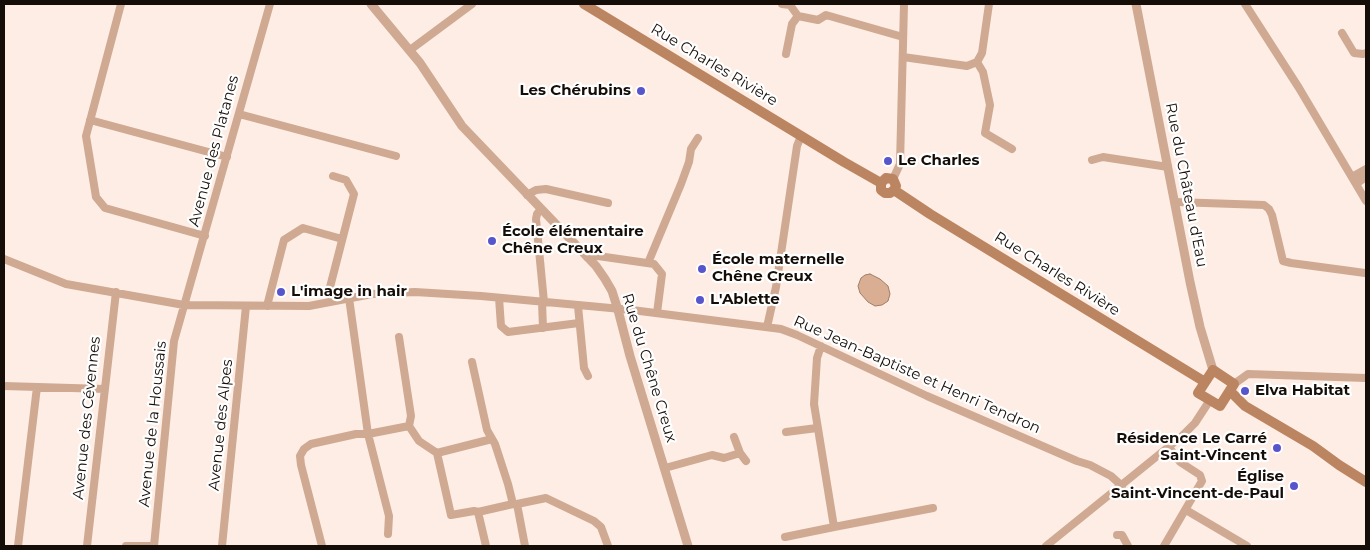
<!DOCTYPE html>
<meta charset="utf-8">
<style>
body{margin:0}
#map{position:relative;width:1370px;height:550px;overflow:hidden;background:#fdede4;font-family:Montserrat,sans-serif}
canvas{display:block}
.frame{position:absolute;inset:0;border:5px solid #150d08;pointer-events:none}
</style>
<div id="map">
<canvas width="1370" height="550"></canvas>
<div class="frame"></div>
</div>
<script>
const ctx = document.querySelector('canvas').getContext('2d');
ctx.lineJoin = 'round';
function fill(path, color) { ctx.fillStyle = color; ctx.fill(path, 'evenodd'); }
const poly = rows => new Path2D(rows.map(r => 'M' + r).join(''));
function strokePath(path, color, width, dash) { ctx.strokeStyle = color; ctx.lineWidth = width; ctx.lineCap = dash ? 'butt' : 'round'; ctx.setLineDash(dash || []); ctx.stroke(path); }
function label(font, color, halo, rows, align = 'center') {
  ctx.font = font + ' Montserrat,sans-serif'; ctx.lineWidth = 4.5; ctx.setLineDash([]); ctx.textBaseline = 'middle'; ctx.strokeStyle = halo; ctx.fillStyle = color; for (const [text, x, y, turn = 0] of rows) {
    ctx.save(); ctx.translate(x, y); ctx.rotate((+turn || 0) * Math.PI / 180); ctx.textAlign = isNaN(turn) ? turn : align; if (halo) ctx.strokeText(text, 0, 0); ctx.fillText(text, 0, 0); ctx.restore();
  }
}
const water = poly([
 [870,274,880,279,888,286,890,294,888,301,882,305,875,306,868,302,860,293,858,286,861,278,865,275,870,274]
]);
fill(water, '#d9ae93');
strokePath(water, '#9e7e69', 1);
strokePath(poly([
 [121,4,86,136,96,197,105,208,205,236],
 [782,4,790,5,798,16],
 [1245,4,1299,88,1366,201],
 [1342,33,1354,53,1363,54,1366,53],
 [410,50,472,4],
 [786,54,792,24,798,16,818,20,826,15,903,37],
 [903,57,967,66,977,62,982,53,989,4],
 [977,62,983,72,990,105,985,133,1012,149],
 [239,114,396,156],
 [90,120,227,157],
 [1092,160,1103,157,1168,167],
 [1352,177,1366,169],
 [893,179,900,164,904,4],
 [1356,184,1366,177],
 [527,195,536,190,546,189,608,203],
 [1175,202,1264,205,1269,209,1272,215,1283,261,1291,263,1365,273],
 [541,209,537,214,536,219,544,302],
 [587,257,598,256,654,264,662,274,657,313],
 [4,259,66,284,184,305,309,306,372,294,415,292,481,296,632,310,781,329,797,335,927,396,1077,461,1090,465,1111,476,1122,486],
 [648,263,681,184,689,162,691,149,698,138],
 [349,298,368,434,389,516,388,534],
 [499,298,501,326,508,332,579,323],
 [330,302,329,291,354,194,346,180,333,176],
 [542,302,543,328],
 [267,306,284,240,303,228,342,239],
 [578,306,584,368,588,376],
 [767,327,776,287,797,146,801,136],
 [399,337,411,416,409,426,419,441,437,453,451,515,474,511,478,512,486,546],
 [472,362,487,430,495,444,508,484,513,504,517,504,525,546],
 [1234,384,1248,374,1366,378],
 [4,386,105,389],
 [786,432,817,428],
 [734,437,740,453,746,461],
 [437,453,492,439],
 [665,468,712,455,724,458,740,453],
 [517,504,546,498,594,521,601,527,608,546],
 [1186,510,1247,546],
 [478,512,513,504],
 [834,527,933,508],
 [1117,535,1122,535,1128,546],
 [785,537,834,527,814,404,817,358,821,346],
 [18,546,37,387],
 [87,546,116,292],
 [126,546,154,546],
 [154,546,174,341,270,4],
 [222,546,246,306],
 [322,546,301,465,300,456,304,449,311,444,356,434,368,434,409,426],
 [1046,546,1182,436,1195,423,1210,400],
 [1164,546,1202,481,1200,475,1180,462,1169,447]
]), '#cfa992', 8);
strokePath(poly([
 [371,4,420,63,462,126,596,266,605,279,612,291,618,310,630,356,688,546],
 [1136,4,1190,282,1200,327,1213,370]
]), '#cfa992', 9);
strokePath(poly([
 [584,4,844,162,881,183],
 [881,183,886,178,893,179,896,186,894,190],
 [881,183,881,190,885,193,890,193,894,190],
 [894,190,930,214,1205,382],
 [1213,370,1234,384,1220,406,1198,393,1213,370],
 [1230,391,1245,406,1313,446,1339,465,1366,482]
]), '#bc8562', 10);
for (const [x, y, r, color] of [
 [641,91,5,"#5755cc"],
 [888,161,5,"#5755cc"],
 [492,241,5,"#5755cc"],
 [702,269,5,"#5755cc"],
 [281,292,5,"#5755cc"],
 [700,300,5,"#5755cc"],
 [1245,391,5,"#5755cc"],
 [1277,448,5,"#5755cc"],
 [1294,486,5,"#5755cc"]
]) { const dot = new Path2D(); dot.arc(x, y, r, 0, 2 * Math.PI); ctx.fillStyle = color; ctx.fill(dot); strokePath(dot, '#fff', 2); }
label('15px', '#150d08', '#fff', [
 ["Rue Charles Rivière",714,65,31],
 ["Avenue des Platanes",214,151,-75],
 ["Rue du Château d'Eau",1186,185,79],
 ["Rue Charles Rivière",1057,274,32],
 ["Rue du Chêne Creux",649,368,73],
 ["Rue Jean-Baptiste et Henri Tendron",917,375,24],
 ["Avenue des Cévennes",87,418,-84],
 ["Avenue de la Houssais",153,424,-84],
 ["Avenue des Alpes",221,425,-84]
]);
label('bold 15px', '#150d08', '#fff', [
 ["Les Chérubins",631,91,"right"],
 ["Le Charles",898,161],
 ["École élémentaire",502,232],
 ["Chêne Creux",502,249],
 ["École maternelle",712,260],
 ["Chêne Creux",712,277],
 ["L'image in hair",291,292],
 ["L'Ablette",710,300],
 ["Elva Habitat",1255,391],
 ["Résidence Le Carré",1267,439,"right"],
 ["Saint-Vincent",1267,456,"right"],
 ["Église",1284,477,"right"],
 ["Saint-Vincent-de-Paul",1284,494,"right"]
], 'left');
</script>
